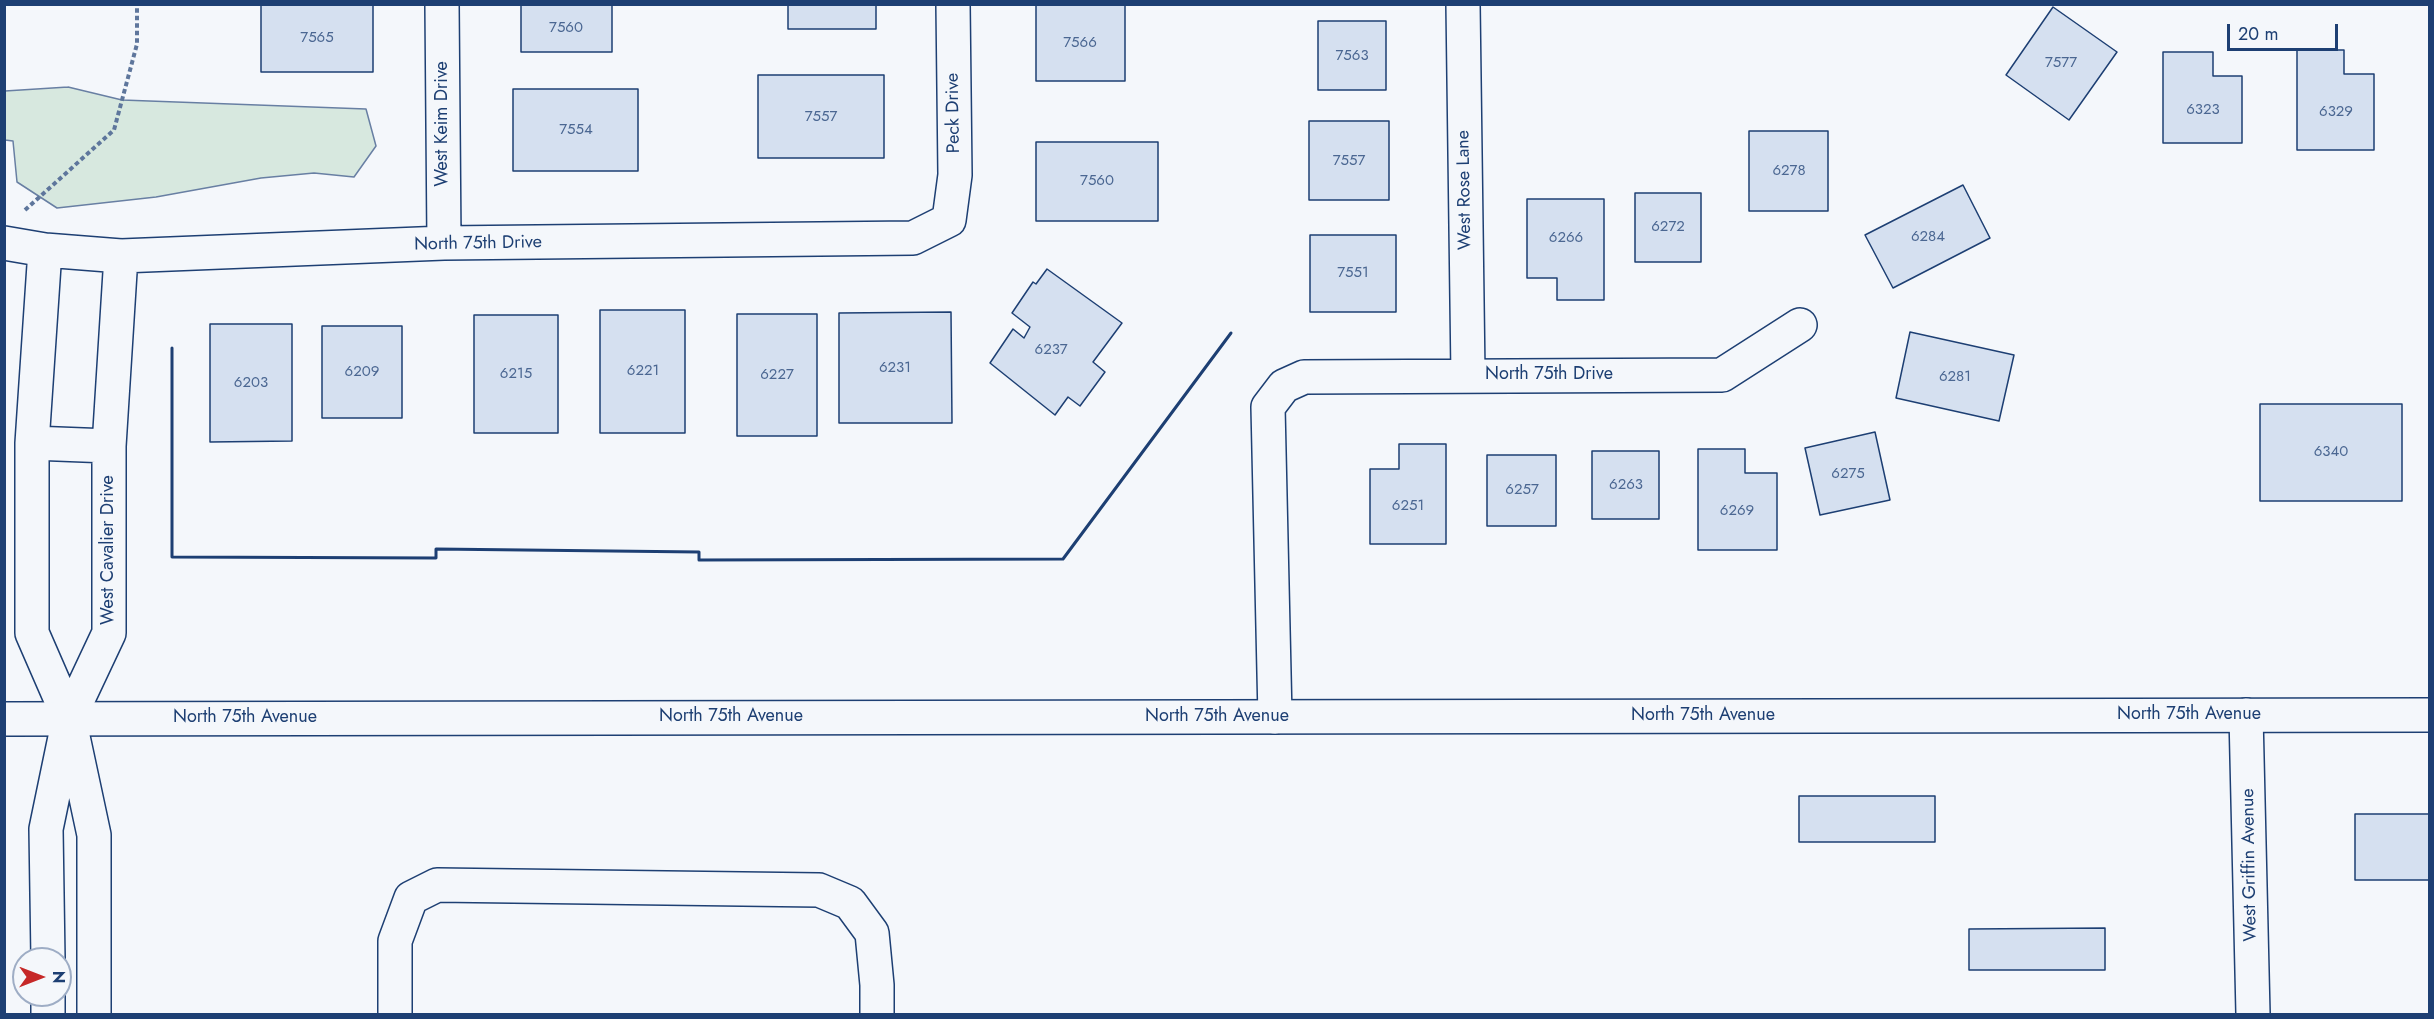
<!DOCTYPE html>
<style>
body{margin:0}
#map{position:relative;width:2434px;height:1019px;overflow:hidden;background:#f4f7fb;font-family:Jost,sans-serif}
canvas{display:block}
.frame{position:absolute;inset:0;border:6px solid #1d3f73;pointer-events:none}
.north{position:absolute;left:12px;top:947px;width:60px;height:60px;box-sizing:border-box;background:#f4f7fb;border:2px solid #9eadc5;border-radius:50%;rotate:90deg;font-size:16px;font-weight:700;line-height:24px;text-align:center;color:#1d3f73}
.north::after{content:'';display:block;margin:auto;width:21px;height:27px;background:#c62828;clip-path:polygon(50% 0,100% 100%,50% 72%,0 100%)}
.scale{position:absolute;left:2227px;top:24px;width:111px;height:27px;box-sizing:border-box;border:3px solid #1d3f73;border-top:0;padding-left:8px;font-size:18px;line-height:21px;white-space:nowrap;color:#1d3f73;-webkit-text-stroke:4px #f4f7fb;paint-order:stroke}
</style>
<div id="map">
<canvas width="2434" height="1019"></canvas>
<div class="frame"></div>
<div class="north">N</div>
<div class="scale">20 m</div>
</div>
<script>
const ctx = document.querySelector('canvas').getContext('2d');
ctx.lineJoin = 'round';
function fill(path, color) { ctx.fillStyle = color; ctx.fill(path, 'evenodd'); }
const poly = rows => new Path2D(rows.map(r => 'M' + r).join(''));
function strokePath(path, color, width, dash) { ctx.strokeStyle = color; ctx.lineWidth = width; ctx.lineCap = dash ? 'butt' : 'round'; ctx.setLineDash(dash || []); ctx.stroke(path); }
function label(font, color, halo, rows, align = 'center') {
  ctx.font = font + ' Jost,sans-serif'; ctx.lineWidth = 4.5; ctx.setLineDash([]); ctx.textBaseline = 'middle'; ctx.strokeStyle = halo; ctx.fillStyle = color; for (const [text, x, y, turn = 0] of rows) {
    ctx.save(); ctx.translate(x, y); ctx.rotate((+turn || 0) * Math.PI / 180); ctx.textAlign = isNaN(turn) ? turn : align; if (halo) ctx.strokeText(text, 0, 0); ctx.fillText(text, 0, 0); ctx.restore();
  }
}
const green = poly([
 [68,87,122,100,366,109,376,146,354,177,314,173,261,178,156,197,57,208,17,182,13,141,5,140,5,91,68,87]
]);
fill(green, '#d7e8df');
strokePath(green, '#687fa3', 1.5);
const building = poly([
 [261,4,373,4,373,72,261,72,261,4],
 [521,4,612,4,612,52,521,52,521,4],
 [788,4,876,4,876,29,788,29,788,4],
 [1036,4,1125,4,1125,81,1036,81,1036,4],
 [2053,7,2117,52,2069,120,2006,75,2053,7],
 [1318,21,1386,21,1386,90,1318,90,1318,21],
 [2297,50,2344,50,2344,74,2374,74,2374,150,2297,150,2297,50],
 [2163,52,2213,52,2213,76,2242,76,2242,143,2163,143,2163,52],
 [758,75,884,75,884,158,758,158,758,75],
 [513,89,638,89,638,171,513,171,513,89],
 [1309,121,1389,121,1389,200,1309,200,1309,121],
 [1749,131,1828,131,1828,211,1749,211,1749,131],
 [1036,142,1158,142,1158,221,1036,221,1036,142],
 [1963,185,1990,238,1893,288,1865,235,1963,185],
 [1635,193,1701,193,1701,262,1635,262,1635,193],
 [1527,199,1604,199,1604,300,1557,300,1557,278,1527,278,1527,199],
 [1310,235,1396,235,1396,312,1310,312,1310,235],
 [1047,269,1122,323,1093,362,1105,372,1080,406,1068,397,1055,415,990,363,1013,329,1024,338,1030,327,1012,313,1033,282,1036,284,1047,269],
 [600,310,685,310,685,433,600,433,600,310],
 [951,312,952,423,839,423,839,313,951,312],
 [737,314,817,314,817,436,737,436,737,314],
 [474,315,558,315,558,433,474,433,474,315],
 [210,324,292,324,292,441,210,442,210,324],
 [322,326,402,326,402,418,322,418,322,326],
 [1910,332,2014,355,1999,421,1896,398,1910,332],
 [2260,404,2402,404,2402,501,2260,501,2260,404],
 [1875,432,1890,500,1820,515,1805,448,1875,432],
 [1399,444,1446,444,1446,544,1370,544,1370,469,1399,469,1399,444],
 [1698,449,1745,449,1745,473,1777,473,1777,550,1698,550,1698,449],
 [1592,451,1659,451,1659,519,1592,519,1592,451],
 [1487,455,1556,455,1556,526,1487,526,1487,455],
 [1799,796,1935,796,1935,842,1799,842,1799,796],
 [2355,814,2430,814,2430,880,2355,880,2355,814],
 [2105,928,2105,970,1969,970,1969,929,2105,928]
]);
fill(building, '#d5e0f0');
strokePath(building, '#1d3f73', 1.5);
const minor = poly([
 [442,4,444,243],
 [1463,4,1468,375],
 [4,243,45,250,121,256,444,243,913,238,949,220,955,175,953,4],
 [45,250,32,443,32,633,69,718,94,835,94,1014],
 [32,443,109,446],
 [2246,715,2253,1014],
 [1275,717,1268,407,1284,386,1304,377,1722,375,1800,325],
 [48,959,46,829,69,718,109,633,109,446,121,256],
 [48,995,48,1014],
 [395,1014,395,941,411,898,437,885,819,890,850,903,872,933,877,985,877,1014]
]);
const secondary = poly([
 [4,719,2430,715]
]);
strokePath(minor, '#1d3f73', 36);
strokePath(secondary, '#1d3f73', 36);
strokePath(poly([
 [25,210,114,130,137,44,137,4]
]), '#5e769c', 4, [4.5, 3]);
strokePath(minor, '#f4f7fb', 33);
strokePath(secondary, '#f4f7fb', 33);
strokePath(poly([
 [172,348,172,557,436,558,436,549,699,552,699,560,1063,559,1231,333]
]), '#1d3f73', 3);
label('15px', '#4b6792', null, [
 ["7560",566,28],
 ["7565",317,38],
 ["7566",1080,43],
 ["7563",1352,56],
 ["7577",2061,63],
 ["6323",2203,110],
 ["6329",2336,112],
 ["7557",821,117],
 ["7554",576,130],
 ["7557",1349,161],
 ["6278",1789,171],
 ["7560",1097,181],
 ["6272",1668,227],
 ["6284",1928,237],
 ["6266",1566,238],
 ["7551",1353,273],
 ["6237",1051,350],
 ["6231",895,368],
 ["6221",643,371],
 ["6209",362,372],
 ["6215",516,374],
 ["6227",777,375],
 ["6281",1955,377],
 ["6203",251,383],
 ["6340",2331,452],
 ["6275",1848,474],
 ["6263",1626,485],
 ["6257",1522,490],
 ["6251",1408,506],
 ["6269",1737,511]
]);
label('18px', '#1d3f73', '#f4f7fb', [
 ["Peck Drive",954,113,-91],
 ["West Keim Drive",443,124,-90],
 ["West Rose Lane",1465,190,-91],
 ["North 75th Drive",478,244,-1],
 ["North 75th Drive",1549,375],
 ["West Cavalier Drive",109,550,-90],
 ["North 75th Avenue",2189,715],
 ["North 75th Avenue",1703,716],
 ["North 75th Avenue",731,717],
 ["North 75th Avenue",1217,717],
 ["North 75th Avenue",245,718],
 ["West Griffin Avenue",2250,865,-91]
]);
</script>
